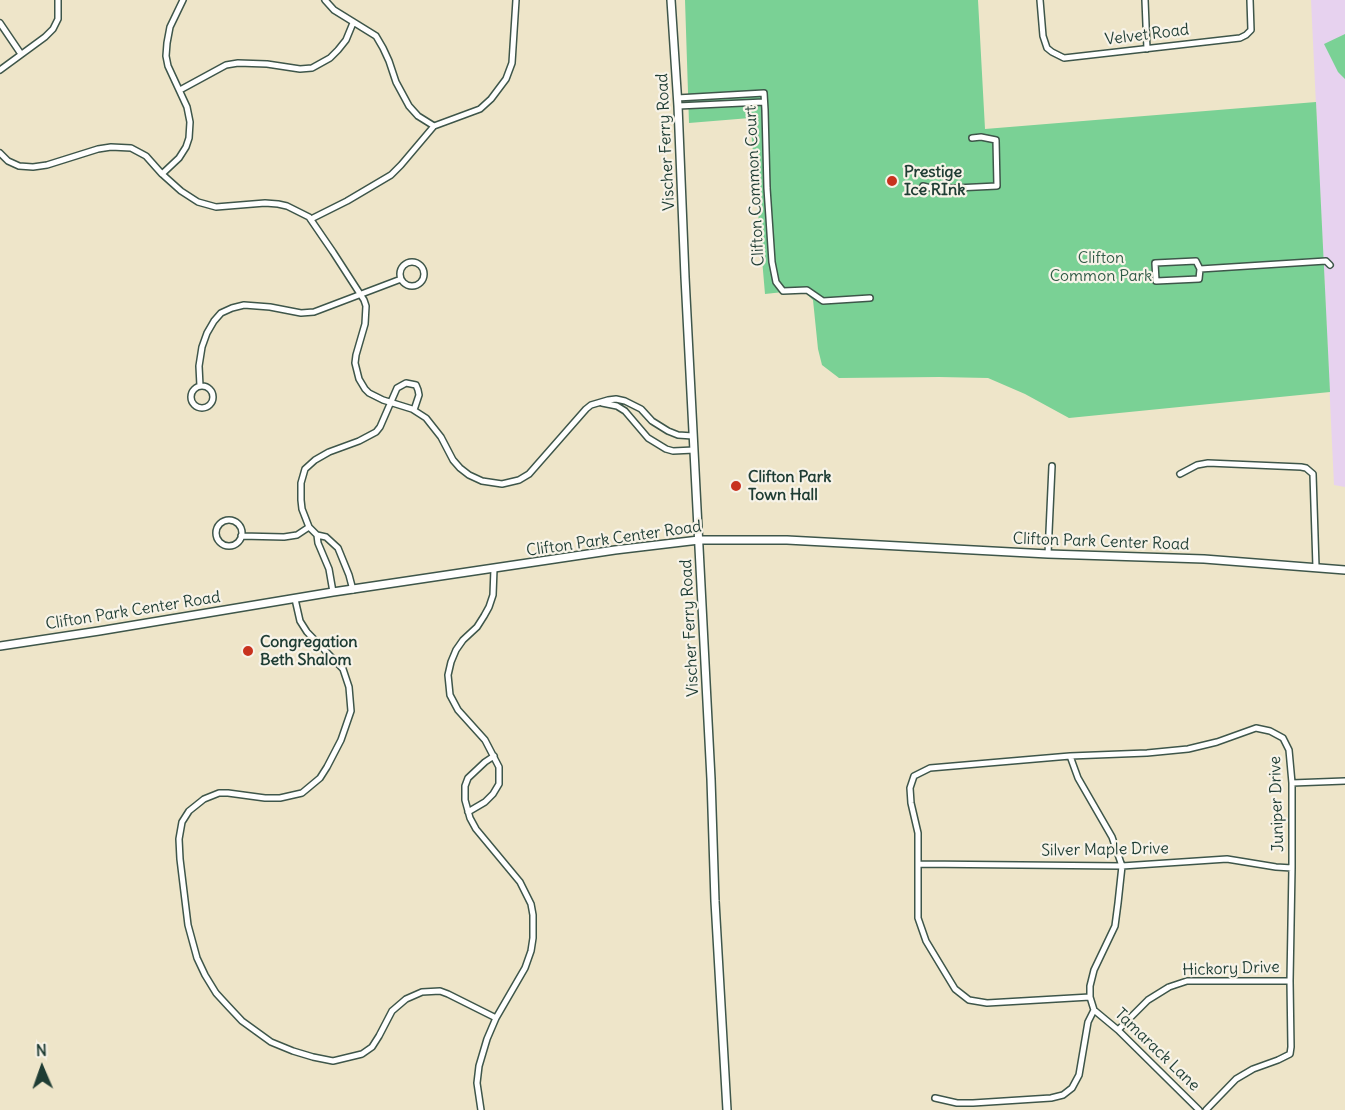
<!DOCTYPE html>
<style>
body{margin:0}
#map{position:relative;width:1345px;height:1110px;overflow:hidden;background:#eee5c9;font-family:Delius,sans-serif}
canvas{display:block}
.north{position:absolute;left:12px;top:1038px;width:60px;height:60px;-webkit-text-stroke:4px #f7f3e8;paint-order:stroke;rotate:358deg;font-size:16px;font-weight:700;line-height:24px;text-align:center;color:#1f3d34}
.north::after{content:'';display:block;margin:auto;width:21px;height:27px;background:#1f3d34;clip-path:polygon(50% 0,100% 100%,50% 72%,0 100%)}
</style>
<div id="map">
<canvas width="1345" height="1110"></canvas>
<div class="north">N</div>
</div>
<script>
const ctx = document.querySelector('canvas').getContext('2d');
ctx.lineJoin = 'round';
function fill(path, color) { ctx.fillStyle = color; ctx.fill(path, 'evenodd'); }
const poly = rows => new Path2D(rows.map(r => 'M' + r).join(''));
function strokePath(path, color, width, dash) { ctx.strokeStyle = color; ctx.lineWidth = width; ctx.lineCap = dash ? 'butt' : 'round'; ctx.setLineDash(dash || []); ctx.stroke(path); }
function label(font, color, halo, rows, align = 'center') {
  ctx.font = font + ' Delius,sans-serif'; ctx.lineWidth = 4.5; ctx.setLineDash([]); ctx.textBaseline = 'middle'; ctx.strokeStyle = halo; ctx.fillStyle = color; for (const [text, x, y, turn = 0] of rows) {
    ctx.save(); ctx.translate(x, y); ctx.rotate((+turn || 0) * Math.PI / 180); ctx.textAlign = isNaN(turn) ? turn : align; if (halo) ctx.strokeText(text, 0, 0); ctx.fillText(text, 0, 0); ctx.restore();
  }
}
fill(poly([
 [1311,0,1345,0,1345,487,1334,485]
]), '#e7d2ef');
fill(poly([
 [685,0,978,0,985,129,1316,102,1330,392,1069,418,1025,394,988,378,939,377,839,378,822,365,818,349,813,300,802,290,765,294,750,118,689,123],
 [1345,34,1345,79,1338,72,1324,44]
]), '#7ad195');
const minor = poly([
 [325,0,334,10,376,36,383,48,389,61,396,82,409,106,418,116,434,126],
 [1040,0,1043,36,1047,48,1052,52,1064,58,1240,38,1246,35,1251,30,1250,0],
 [1145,0,1147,49],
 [0,23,21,54],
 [0,70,45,37,53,29,58,19,58,0],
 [180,90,226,65,238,63,267,64,300,69,312,68,330,58,338,50,346,40,353,23],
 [677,98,764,93,765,110,767,188,772,262,776,282,783,291,807,290,823,301,870,298],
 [678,106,764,102],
 [0,153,8,161,19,166,33,167,47,165,98,149,111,147,131,148,146,156,162,174,181,191,198,202,216,207,265,203,278,204,287,206,309,217,333,252,364,300,366,306,365,324,356,355,355,363,359,379,365,389,369,393,383,400,412,409,426,418,441,437,453,460,460,468,469,475,482,481,502,484,519,480,529,474,586,409,591,405,608,400,616,399,625,401,641,409,652,421,668,431,678,435,693,436],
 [162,174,179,158,186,147,189,138,190,122,187,107,168,66,166,56,167,43,170,27,183,0],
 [923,186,935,189,997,186,996,140,981,137,972,138],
 [311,219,347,201,391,175,401,165,434,126,480,109,491,99,506,79,512,63,516,0],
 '400 274a12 12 0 1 1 24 0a12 12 0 1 1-24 0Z',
 [1200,269,1196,261,1155,263,1156,281,1199,279,1200,269,1326,261,1330,265],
 '191 397a11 11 0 1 1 22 0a11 11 0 1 1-22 0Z',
 [200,386,199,366,202,347,207,333,214,321,221,313,232,308,244,305,270,307,301,313,314,312,401,279],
 [602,403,617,406,625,411,648,438,666,449,673,451,694,450],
 [1180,474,1197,465,1208,463,1301,467,1306,468,1313,474,1316,567],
 '216 533a13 13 0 1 1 26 0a13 13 0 1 1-26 0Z',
 [317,535,318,543,329,569,333,592],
 [241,536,284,537,297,535,309,527],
 [1048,554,1052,466],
 [353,590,349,575,338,548,326,537,317,535,309,527,302,509,301,500,301,483,305,469,315,460,329,452,359,441,376,432,380,427,397,388,406,383,416,385,418,390,419,395,414,410],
 [295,599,300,621,307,632,343,669,349,687,351,711,341,740,327,767,320,778,302,793,280,798,265,798,228,793,219,793,204,799,189,811,182,822,179,839,180,859,188,925,197,958,205,975,216,993,227,1005,242,1021,271,1042,293,1051,313,1057,333,1061,362,1054,372,1047,379,1036,392,1011,406,999,422,992,440,991,448,994,496,1018],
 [1070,756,1078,778,1112,837,1122,866,1118,903,1115,926,1094,970,1090,986,1090,997],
 [1292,783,1345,781],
 [468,812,485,802,493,794,499,784,499,767,485,740,458,710,450,695,448,675,451,662,456,650,463,640,477,627,484,616,489,607,493,595,494,569],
 [919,864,1122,866,1227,859,1276,867,1292,868],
 [1118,1030,1148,1000,1169,987,1187,981,1290,981],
 [935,1098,957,1103,973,1103,1051,1098,1063,1095,1072,1088,1079,1075,1088,1022,1094,1010],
 [481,1110,477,1083,479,1066,487,1039,496,1018,525,968,531,951,533,938,533,915,531,904,520,882,476,829,470,818,465,800,465,786,468,778,485,762,494,756],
 [1199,1110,1118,1030,1094,1010,1090,997,987,1003,969,1000,955,989,926,941,918,918,918,833,911,803,910,788,914,776,930,768,1070,756,1147,753,1188,749,1217,742,1256,728,1270,731,1283,738,1289,750,1292,783,1292,868,1290,981,1291,1047,1290,1054,1278,1060,1253,1069,1236,1079,1206,1110]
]);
const tertiary = poly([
 [671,0,678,106,685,277,711,779,715,901,727,1110],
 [0,646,99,631,333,592,615,550,699,540,787,540,1048,554,1204,559,1345,570]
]);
strokePath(minor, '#3e564a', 8);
strokePath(tertiary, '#3e564a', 10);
strokePath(minor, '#fff', 5);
strokePath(tertiary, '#fff', 7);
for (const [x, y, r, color] of [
 [892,181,6,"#c8321e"],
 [736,486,6,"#c8321e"],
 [248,651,6,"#c8321e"]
]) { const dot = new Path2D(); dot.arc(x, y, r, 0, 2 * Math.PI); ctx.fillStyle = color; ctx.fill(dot); strokePath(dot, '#f7f3e8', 2); }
label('16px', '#1f3d34', '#f7f3e8', [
 ["Velvet Road",1147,35,-7],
 ["Vischer Ferry Road",666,142,-93],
 ["Clifton Common Court",755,186,-93],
 ["Clifton Park Center Road",614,539,-8],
 ["Clifton Park Center Road",1101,542,2],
 ["Clifton Park Center Road",133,611,-9],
 ["Vischer Ferry Road",690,628,-93],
 ["Juniper Drive",1277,804,-92],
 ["Silver Maple Drive",1105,850,-1],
 ["Hickory Drive",1231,969,-2],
 ["Tamarack Lane",1157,1050,44]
]);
label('bold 16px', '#1f3d34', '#f7f3e8', [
 ["Prestige",904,172],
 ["Ice RInk",904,190],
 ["Clifton Park",748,477],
 ["Town Hall",748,495],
 ["Congregation",260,642],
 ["Beth Shalom",260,660]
], 'left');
label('16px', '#315b47', '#f7f3e8', [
 ["Clifton",1101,258],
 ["Common Park",1101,276]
]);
</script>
